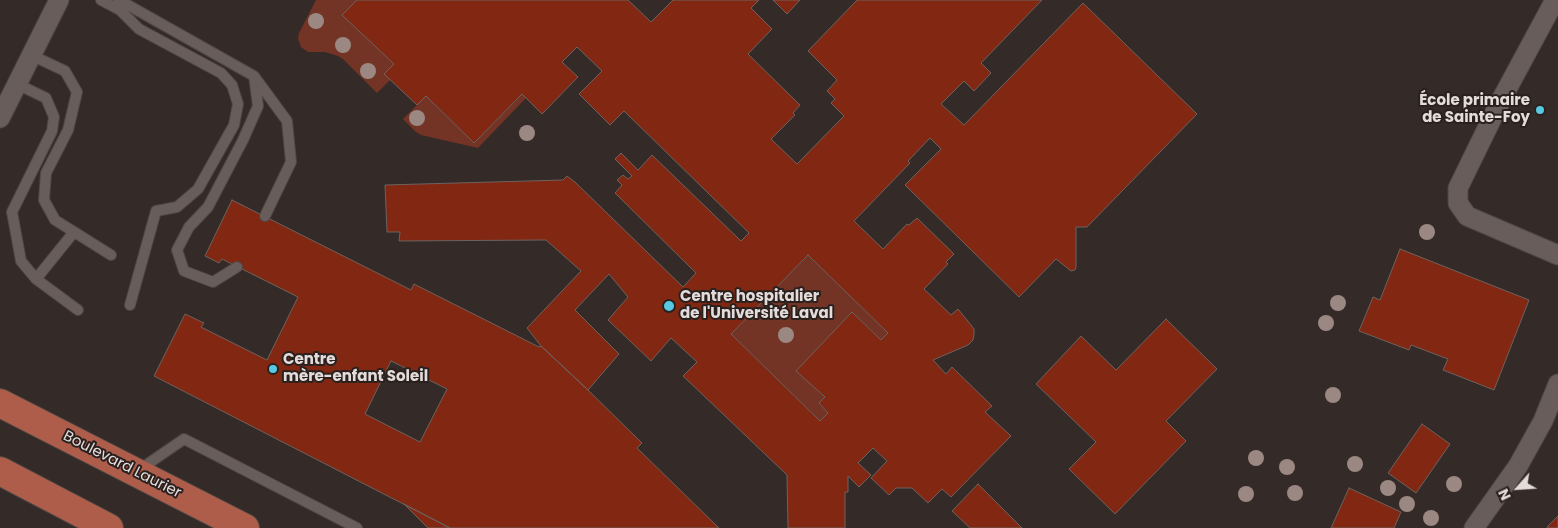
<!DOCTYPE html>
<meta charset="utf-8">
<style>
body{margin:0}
#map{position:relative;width:1558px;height:528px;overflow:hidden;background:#342a27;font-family:Poppins,sans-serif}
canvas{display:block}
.north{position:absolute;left:1493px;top:463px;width:50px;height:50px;-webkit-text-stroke:4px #2a201e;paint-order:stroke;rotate:244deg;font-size:14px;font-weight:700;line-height:20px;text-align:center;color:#e3dcdb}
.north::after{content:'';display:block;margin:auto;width:18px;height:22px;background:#e3dcdb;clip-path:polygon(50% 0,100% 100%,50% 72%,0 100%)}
</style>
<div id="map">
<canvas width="1558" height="528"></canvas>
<div class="north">N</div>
</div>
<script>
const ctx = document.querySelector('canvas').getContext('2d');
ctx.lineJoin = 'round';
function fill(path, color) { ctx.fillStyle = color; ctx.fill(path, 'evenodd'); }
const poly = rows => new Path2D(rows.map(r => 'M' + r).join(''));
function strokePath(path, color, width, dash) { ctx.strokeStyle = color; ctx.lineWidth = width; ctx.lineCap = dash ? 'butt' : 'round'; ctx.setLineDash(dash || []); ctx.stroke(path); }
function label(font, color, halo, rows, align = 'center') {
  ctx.font = font + ' Poppins,sans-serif'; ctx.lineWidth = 4; ctx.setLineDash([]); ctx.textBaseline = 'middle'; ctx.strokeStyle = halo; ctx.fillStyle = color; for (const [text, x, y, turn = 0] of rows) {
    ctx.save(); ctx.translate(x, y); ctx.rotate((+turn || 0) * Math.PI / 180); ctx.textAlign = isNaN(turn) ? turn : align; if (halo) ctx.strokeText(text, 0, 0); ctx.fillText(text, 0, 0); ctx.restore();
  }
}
fill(poly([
 [316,0,357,0,343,15,394,64,390,80,377,93,343,59,338,56,325,52,308,52,301,47,298,38,299,33],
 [522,94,526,98,478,148,421,135,416,132,403,119,426,96,474,143],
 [808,255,888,333,881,340,852,312,797,371,825,397,819,403,828,413,820,421,731,334]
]), '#733426');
const building = poly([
 [357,0,628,0,651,22,673,0,759,0,751,8,772,29,748,54,800,105,793,113,795,115,771,139,797,164,844,116,831,103,835,99,827,91,837,80,808,51,857,0,1042,0,981,63,991,73,974,91,964,81,941,104,964,125,1083,3,1197,114,1087,227,1076,227,1076,267,1075,270,1071,271,1056,259,1019,297,905,185,941,149,930,138,908,161,910,163,854,221,883,249,907,224,909,225,917,218,954,254,946,262,948,264,924,289,951,315,958,309,971,325,974,329,974,335,973,340,968,345,933,360,946,374,952,367,992,406,985,412,1011,436,951,497,942,489,928,503,912,488,896,488,889,495,871,478,887,461,873,448,858,463,871,475,859,487,848,476,848,492,845,492,845,528,788,528,787,475,683,376,697,362,671,338,651,361,608,320,628,297,609,274,575,310,619,354,588,390,541,346,527,328,581,271,546,240,399,241,400,232,387,232,385,185,563,180,567,176,575,182,683,287,696,273,615,193,622,185,617,180,623,175,628,179,632,176,615,159,621,153,638,170,652,155,741,241,749,233,624,111,610,125,579,94,602,71,577,47,562,62,578,77,542,114,522,94,474,143,426,96,417,105,384,74,394,64,342,15,357,0],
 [808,255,888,333,881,340,852,312,796,371,825,397,819,403,828,413,820,421,731,334,808,255],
 [773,0,800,0,787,14,773,0],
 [232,200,411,290,414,284,539,347,541,346,588,390,642,443,637,448,719,528,450,528,154,376,185,314,204,323,201,327,267,360,298,297,222,259,219,263,205,256,232,200],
 [391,361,447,389,420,442,365,414,391,361],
 [1400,249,1529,300,1494,390,1443,370,1448,359,1411,345,1409,350,1359,331,1373,297,1380,300,1400,249],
 [1166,319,1217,369,1166,421,1186,441,1115,514,1069,469,1096,442,1036,384,1081,336,1116,370,1166,319],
 [1422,424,1450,444,1416,493,1388,473,1422,424],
 [978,484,1022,528,970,528,952,511,978,484],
 [1349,488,1401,512,1394,528,1331,528,1349,488],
 [404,504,450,528,428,528,404,504],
 [1558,516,1558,528,1547,528,1548,526,1558,516]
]);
fill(building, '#822812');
strokePath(building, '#6d625f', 1);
const lane = poly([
 [101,0,120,10,139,29,221,73,232,85,238,104,234,125,198,189,177,207,156,211,130,305],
 [119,0,254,76],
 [31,55,65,71,77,92,68,130,46,173,44,200,55,220,111,255],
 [17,84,46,98,54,117,52,131,12,212,21,261,36,279,78,310],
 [237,267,213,282,184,271,177,250,189,227,208,207,243,140,258,106,254,76,287,121,291,162,265,216],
 [36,279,74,232],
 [139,470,184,439,357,528]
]);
const street = poly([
 [1555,0,1500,102,1458,188,1458,203,1467,216,1558,255],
 [0,118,59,0],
 [1474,528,1518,466,1543,421,1558,384]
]);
const primary = poly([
 [0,403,245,528],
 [0,471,109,528]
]);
strokePath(lane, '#4f4745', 12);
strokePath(street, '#4f4745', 21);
strokePath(primary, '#4f4745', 30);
strokePath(lane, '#685d5a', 10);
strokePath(street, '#685d5a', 19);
strokePath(primary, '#ae5d4a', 28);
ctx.fillStyle = '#9b8883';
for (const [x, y] of [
 [316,21],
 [343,45],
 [368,71],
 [417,118],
 [527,133],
 [1427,232],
 [1338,303],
 [1326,323],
 [786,335],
 [1333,395],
 [1256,458],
 [1355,464],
 [1287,467],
 [1454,484],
 [1388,488],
 [1295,493],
 [1246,494],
 [1407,504],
 [1431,518]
]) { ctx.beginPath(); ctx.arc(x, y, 8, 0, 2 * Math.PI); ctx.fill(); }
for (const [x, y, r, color] of [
 [1540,110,5,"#57c9e2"],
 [669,306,6,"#57c9e2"],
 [273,369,5,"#57c9e2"]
]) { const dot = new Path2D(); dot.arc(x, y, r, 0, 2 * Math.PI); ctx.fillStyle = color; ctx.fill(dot); strokePath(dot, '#2a201e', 2); }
label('bold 15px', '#e3dcdb', '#2a201e', [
 ["École primaire",1530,101,"right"],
 ["de Sainte-Foy",1530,118,"right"],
 ["Centre hospitalier",680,297],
 ["de l'Université Laval",680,314],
 ["Centre",283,360],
 ["mère-enfant Soleil",283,377]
], 'left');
label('15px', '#e3dcdb', '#2a201e', [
 ["Boulevard Laurier",122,465,27]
]);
</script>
